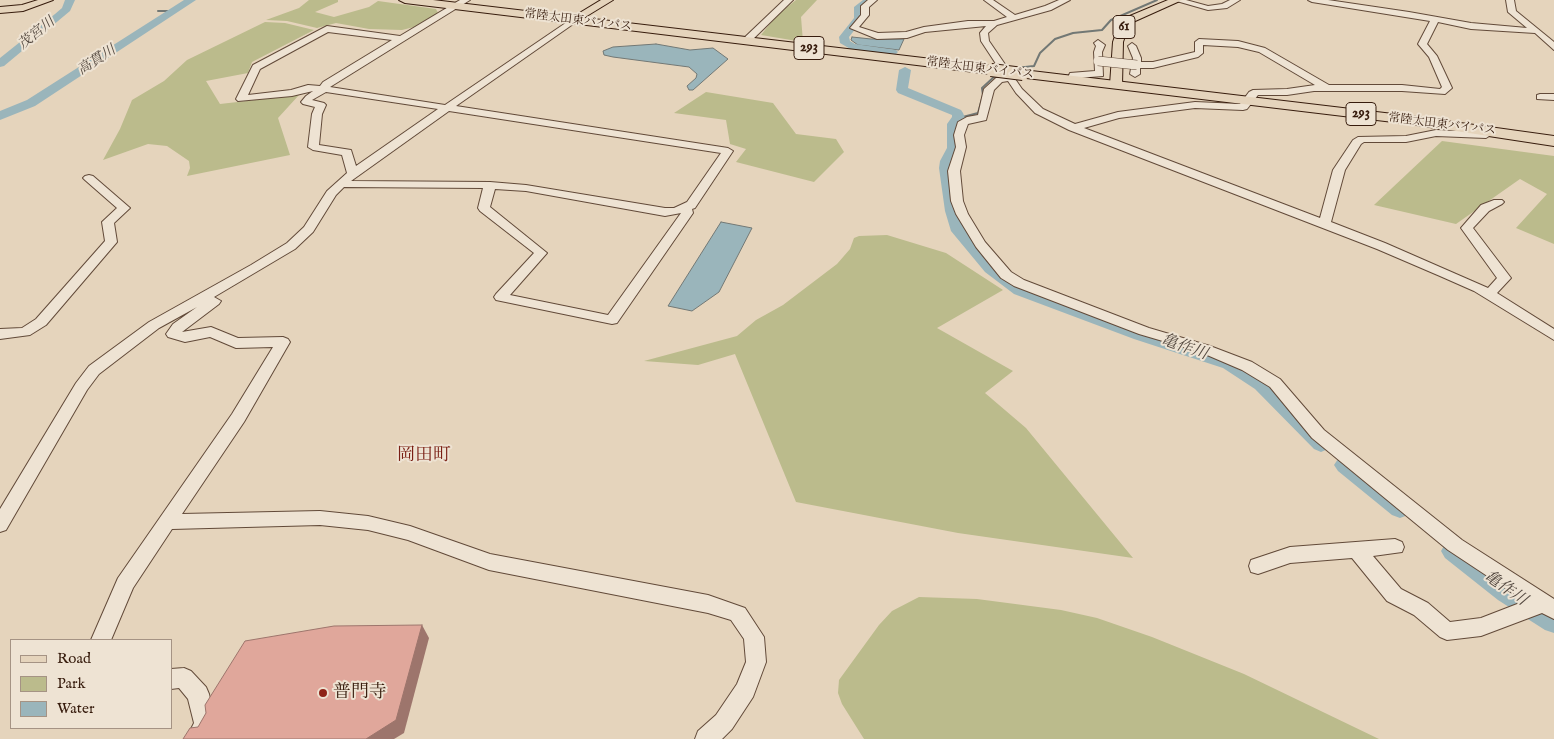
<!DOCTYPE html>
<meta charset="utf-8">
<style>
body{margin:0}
#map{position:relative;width:1554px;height:739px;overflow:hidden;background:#e5d4bc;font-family:"IM FELL English",serif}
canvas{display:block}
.legend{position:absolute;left:10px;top:639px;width:162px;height:90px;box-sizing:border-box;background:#eee3d3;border:1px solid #a59384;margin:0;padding:6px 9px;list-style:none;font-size:15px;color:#371c0d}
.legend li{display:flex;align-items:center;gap:10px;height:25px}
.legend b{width:25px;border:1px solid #a59384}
</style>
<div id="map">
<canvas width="1554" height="739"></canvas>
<ul class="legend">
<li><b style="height:6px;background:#e5d4bc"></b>Road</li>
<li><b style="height:14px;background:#bbbb8c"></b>Park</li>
<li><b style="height:14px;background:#9ab5bb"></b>Water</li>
</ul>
</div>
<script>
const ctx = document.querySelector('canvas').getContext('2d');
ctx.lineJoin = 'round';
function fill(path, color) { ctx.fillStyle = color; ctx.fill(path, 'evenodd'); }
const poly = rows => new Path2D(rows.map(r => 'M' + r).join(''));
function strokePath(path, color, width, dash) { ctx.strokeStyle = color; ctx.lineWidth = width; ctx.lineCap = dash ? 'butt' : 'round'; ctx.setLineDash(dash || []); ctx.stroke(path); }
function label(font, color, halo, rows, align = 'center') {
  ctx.font = font + ' "IM FELL English","Noto Serif JP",serif'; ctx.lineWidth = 4; ctx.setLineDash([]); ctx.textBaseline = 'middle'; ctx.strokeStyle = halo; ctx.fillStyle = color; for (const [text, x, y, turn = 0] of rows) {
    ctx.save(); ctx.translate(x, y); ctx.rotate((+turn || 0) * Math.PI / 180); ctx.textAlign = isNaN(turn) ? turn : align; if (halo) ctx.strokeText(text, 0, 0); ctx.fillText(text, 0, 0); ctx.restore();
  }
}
fill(poly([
 [309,0,338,0,338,2,315,12,334,17,369,7,378,1,436,9,438,13,418,26,402,30,369,29,336,23,317,28,287,21,266,20,299,8],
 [796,0,817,0,801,17,803,42,761,35,776,16],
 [265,22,285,23,314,30,252,62,248,73,206,81,220,104,299,95,278,118,290,155,187,176,190,168,189,161,167,146,148,144,103,160,120,129,132,100,164,81,187,60],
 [706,92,773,103,796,134,836,139,844,152,814,182,736,162,746,149,730,144,726,120,674,113],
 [1442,141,1554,156,1554,244,1516,228,1547,194,1520,179,1456,224,1374,205],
 [887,235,946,253,1003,290,937,328,1013,371,985,393,1026,428,1133,558,958,533,796,502,735,354,698,365,644,361,737,336,756,320,783,305,837,264,850,249,854,238,859,236],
 [919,597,977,599,1061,610,1097,618,1152,637,1244,674,1379,739,864,739,842,704,838,693,839,680,879,625,892,611]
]), '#bbbb8c');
const water = poly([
 [852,37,871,39,904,39,899,50,858,45,851,40,852,37],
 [656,44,690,50,713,48,728,59,693,90,689,90,687,86,696,78,697,74,689,67,613,57,604,55,603,51,613,47,656,44],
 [721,222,752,228,719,292,692,311,668,306,721,222]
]);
fill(water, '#9ab5bb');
strokePath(water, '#727875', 1);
strokePath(poly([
 [158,11,175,11],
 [1016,68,1034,66,1040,53,1055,39,1073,33,1102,30,1111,20,1157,0],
 [959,118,978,113,983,95,982,88,995,76]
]), '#727875', 2);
fill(poly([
 [65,0,75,0,70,11,4,66,0,67,0,58,55,14,62,8,65,0],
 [184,0,196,0,35,106,0,120,0,111,27,100,184,0],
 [863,0,875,0,864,8,864,18,849,37,850,41,855,44,896,50,898,52,896,54,852,50,840,43,839,37,854,18,854,7,863,0],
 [905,67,911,70,908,88,961,110,963,113,965,118,959,125,961,148,954,161,953,168,959,211,966,230,997,266,1026,286,1146,331,1237,360,1269,379,1328,439,1331,444,1328,449,1321,452,1314,449,1255,389,1223,368,1134,339,1014,294,985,272,951,231,945,211,939,168,940,161,947,148,947,124,952,117,952,115,898,93,896,90,899,70,905,67],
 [1345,457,1352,459,1408,503,1411,509,1408,515,1400,518,1392,515,1338,471,1334,465,1338,459,1345,457],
 [1453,541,1461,544,1516,586,1554,609,1554,633,1545,630,1498,600,1445,558,1441,551,1445,544,1453,541]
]), '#9ab5bb');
const minor = poly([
 [460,0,470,0,330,87,445,105,573,18,577,20,576,22,456,106,728,148,733,151,695,208,692,209,693,213,617,323,612,324,496,300,494,297,496,294,534,253,480,211,478,208,483,188,344,187,336,195,313,232,295,249,214,297,221,301,219,304,182,332,211,327,238,338,283,337,288,339,290,342,244,422,182,514,320,511,368,516,410,526,490,554,708,595,745,608,764,637,766,662,753,697,732,729,722,739,695,739,698,731,716,715,737,684,746,662,744,639,731,620,708,613,489,570,408,540,368,530,320,525,172,529,133,588,111,640,91,640,118,578,232,414,273,347,236,348,210,337,185,342,168,337,166,334,173,324,197,307,159,328,99,374,87,390,6,530,0,532,0,509,76,383,89,366,149,322,251,265,287,243,304,227,327,191,347,173,342,155,313,150,308,147,312,114,315,107,303,104,301,102,306,96,313,91,292,96,238,101,236,99,253,65,327,26,400,36,460,0],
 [328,32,392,40,323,82,320,86,308,85,291,90,248,95,260,69,328,32],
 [326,92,438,109,356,166,351,150,319,145,322,114,326,105,324,103,312,100,326,92],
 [449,111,721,153,687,202,674,208,665,208,526,185,490,182,351,181,449,111],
 [495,189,526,191,665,216,681,213,608,315,510,295,547,253,490,207,495,189],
 [784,0,793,0,749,43,743,43,743,39,784,0],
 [868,0,877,0,869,7,869,15,859,27,878,33,906,32,924,27,968,21,994,21,1007,17,984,0,993,0,1015,15,1045,6,1059,0,1070,0,1051,10,997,25,988,33,989,41,1022,89,1043,109,1075,124,1118,112,1195,102,1240,104,1249,92,1253,90,1287,89,1315,85,1259,52,1238,47,1203,45,1203,53,1198,57,1153,68,1140,68,1140,74,1135,77,1130,74,1133,58,1128,46,1132,43,1136,46,1141,58,1141,62,1153,62,1195,52,1195,42,1199,39,1238,41,1265,48,1329,85,1402,85,1440,89,1442,87,1429,57,1418,44,1430,21,1312,2,1308,0,1328,0,1409,12,1471,23,1527,28,1508,12,1506,0,1514,0,1516,11,1554,42,1554,50,1535,33,1471,29,1438,22,1427,44,1437,56,1452,88,1445,94,1402,91,1314,91,1287,95,1258,95,1247,109,1243,110,1195,108,1119,118,1084,128,1320,218,1333,170,1353,140,1358,137,1406,136,1436,130,1483,132,1486,129,1494,129,1495,131,1494,133,1486,138,1436,136,1406,142,1364,142,1361,144,1345,170,1331,222,1385,243,1488,288,1497,278,1461,228,1481,205,1494,200,1502,200,1504,202,1502,204,1489,211,1473,228,1511,278,1497,293,1554,329,1554,340,1474,291,1440,276,1377,249,1069,130,1035,113,1016,93,1008,81,1002,82,994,90,986,120,968,124,964,135,966,147,960,171,963,201,968,214,985,242,1011,272,1024,280,1149,328,1210,346,1252,362,1280,379,1324,430,1462,540,1554,599,1554,619,1542,613,1481,636,1447,640,1440,637,1414,615,1387,601,1352,558,1290,563,1258,574,1251,572,1249,566,1251,560,1290,547,1395,539,1402,542,1404,547,1402,552,1373,556,1401,589,1428,603,1450,622,1481,618,1525,601,1448,550,1312,438,1270,387,1242,370,1200,352,1139,334,1014,286,1001,278,976,247,956,214,951,201,948,171,956,147,954,135,958,122,967,117,978,115,984,89,996,78,1004,76,981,41,980,33,986,26,925,32,907,38,877,39,850,28,861,15,861,6,868,0],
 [1173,0,1186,0,1208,6,1222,4,1230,0,1240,0,1227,8,1208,10,1173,0],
 [1098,40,1105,45,1102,52,1103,76,1077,78,1075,82,1069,82,1067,80,1070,73,1095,71,1094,52,1096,46,1094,43,1098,40],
 [1540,94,1554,94,1554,100,1537,99,1537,95,1540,94],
 [89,175,93,176,130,208,114,223,117,242,46,325,30,335,0,339,0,329,22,328,36,319,105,241,102,222,117,208,85,180,83,178,85,176,89,175],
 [184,668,191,671,206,687,209,694,216,725,209,739,186,739,194,723,188,699,179,688,171,689,171,669,184,668]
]);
const major = poly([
 [38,0,53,0,23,11,0,13,0,7,22,5,38,0],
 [601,0,613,0,577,22,569,22,568,20,601,0],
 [1168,0,1182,0,1133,22,1127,30,1123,42,1122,85,1120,88,1112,88,1110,85,1113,42,1117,30,1125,18,1168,0]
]);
const highway = poly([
 [399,0,433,0,991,66,998,70,991,74,405,3,399,0],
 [1023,70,1410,116,1554,136,1554,146,1410,124,1018,77,1016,74,1023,70]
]);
strokePath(minor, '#624a39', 2);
strokePath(major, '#371c0d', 2);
strokePath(highway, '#371c0d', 2);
fill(minor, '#eee3d3');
fill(major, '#e5d4bc');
fill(highway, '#e5d4bc');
const minorBridge = poly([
 [1098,61,1137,65]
]);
const highwayBridge = poly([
 [991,70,1023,74]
]);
strokePath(minorBridge, '#624a39', 10, []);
strokePath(highwayBridge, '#371c0d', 14, []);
strokePath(minorBridge, '#eee3d3', 9);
strokePath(highwayBridge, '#e5d4bc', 12);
fill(poly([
 [422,625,429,638,404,733,394,739,366,739]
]), '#9d756c');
const building = poly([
 [422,625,396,720,366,739,183,739,190,728,198,727,206,713,205,705,245,641,334,626,422,625]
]);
fill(building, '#e0a79b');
strokePath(building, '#9d756c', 1);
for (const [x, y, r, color] of [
 [323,693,5,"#8f2418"]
]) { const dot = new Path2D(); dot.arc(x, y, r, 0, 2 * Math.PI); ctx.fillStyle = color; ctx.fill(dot); strokePath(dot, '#eee3d3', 2); }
label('12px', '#371c0d', '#eee3d3', [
 ["常陸太田東バイパス",578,21,7],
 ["常陸太田東バイパス",980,69,7],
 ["常陸太田東バイパス",1442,125,7]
]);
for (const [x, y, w] of [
 [1124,27,22],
 [809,48,30],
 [1361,114,30]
]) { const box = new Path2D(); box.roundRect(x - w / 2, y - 11.5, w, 23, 4); ctx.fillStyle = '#eee3d3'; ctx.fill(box); strokePath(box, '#371c0d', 1); }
label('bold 14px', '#371c0d', null, [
 ["61",1124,27],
 ["293",809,48],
 ["293",1361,114]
]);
label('italic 14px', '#554a41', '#eee3d3', [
 ["茂宮川",37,34,-39],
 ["高貫川",97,61,-33]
]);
label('italic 16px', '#554a41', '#eee3d3', [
 ["亀作川",1184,348,19],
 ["亀作川",1505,589,35]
]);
label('18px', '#7a1f14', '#eee3d3', [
 ["岡田町",424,456]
]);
label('18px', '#371c0d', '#eee3d3', [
 ["普門寺",333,693]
], 'left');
</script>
